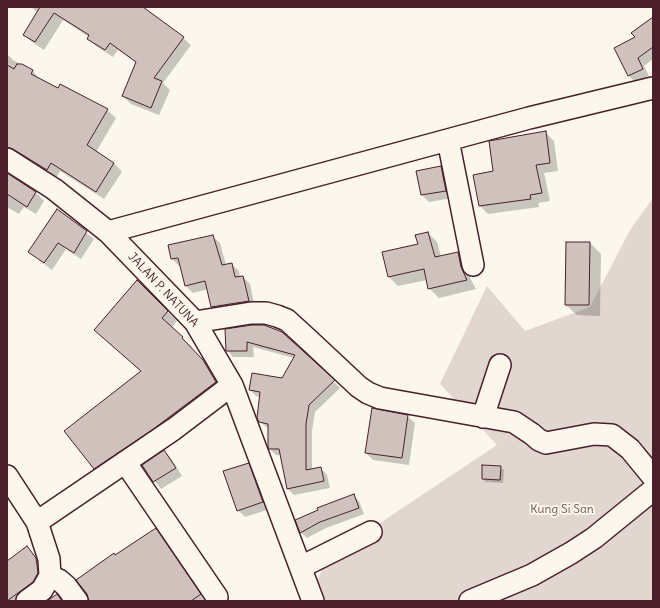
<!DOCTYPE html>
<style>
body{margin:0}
#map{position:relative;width:660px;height:608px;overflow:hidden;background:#fbf7ec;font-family:Delius,sans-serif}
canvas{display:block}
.frame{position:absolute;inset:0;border:8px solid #4a1f2b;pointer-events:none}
</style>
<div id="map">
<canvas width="660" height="608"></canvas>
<div class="frame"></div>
</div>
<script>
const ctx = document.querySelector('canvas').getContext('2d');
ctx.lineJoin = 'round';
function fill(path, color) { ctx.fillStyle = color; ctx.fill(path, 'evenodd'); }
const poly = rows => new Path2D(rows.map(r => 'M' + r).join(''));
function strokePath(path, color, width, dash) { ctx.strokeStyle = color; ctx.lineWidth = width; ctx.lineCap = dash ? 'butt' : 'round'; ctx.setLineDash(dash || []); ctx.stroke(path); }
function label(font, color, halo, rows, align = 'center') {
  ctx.font = font + ' Delius,sans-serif'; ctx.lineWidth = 4; ctx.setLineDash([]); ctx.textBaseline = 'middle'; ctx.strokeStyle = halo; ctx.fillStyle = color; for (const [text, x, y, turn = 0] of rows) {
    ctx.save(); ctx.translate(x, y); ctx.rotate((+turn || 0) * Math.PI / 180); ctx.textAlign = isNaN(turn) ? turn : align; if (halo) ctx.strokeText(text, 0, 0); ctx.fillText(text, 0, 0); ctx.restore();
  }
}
fill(poly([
 [653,198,653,601,309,601,326,559,497,445,440,384,487,286,525,331,590,307,630,230]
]), '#e2d7d0');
fill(poly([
 [31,7,142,7,183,38,191,45,163,83,170,90,159,115,131,104,123,96,137,63,118,50,113,57,96,46,88,38,89,37,63,20,44,50,32,42,24,34,38,13],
 [653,18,653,59,644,66,649,76,636,83,629,76,615,48,636,38],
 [7,54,13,60,33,71,40,80,107,110,116,118,96,152,114,163,122,172,104,199,60,171,56,178,7,159],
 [545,132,554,141,558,171,544,173,550,201,538,203,539,207,488,214,480,206,474,176,494,172],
 [441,168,448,175,452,198,429,202,422,195],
 [7,173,36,193,44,201,36,214,24,207,19,214,7,207],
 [58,211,94,239,81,259,66,249,52,270,29,252],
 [428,233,437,242,441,257,458,253,467,262,470,278,476,289,439,298,429,288,427,280,398,286,389,277],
 [212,236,220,243,226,265,231,264,239,271,240,277,243,277,250,284,255,308,219,314,212,307,208,289,193,293,186,286,181,265,179,266,172,259],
 [590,243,601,254,600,316,577,315,566,305],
 [137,282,177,321,171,328,192,347,191,348,213,371,225,392,104,478,95,468,142,371,96,330],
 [252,326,273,328,282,333,340,388,315,412,312,431,312,470,321,468,327,475,330,488,294,495,288,489,281,455,276,455,270,449,269,429,260,422,261,397,256,396,250,390,282,379,294,358,253,347,254,357,233,357,227,350],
 [407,416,415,423,409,465,373,460,366,453],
 [164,451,171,458,182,476,161,489,143,466],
 [248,464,255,472,270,509,245,517,238,510],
 [500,467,504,470,503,483,486,482,483,479],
 [353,496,359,501,364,514,326,528,307,538,301,532],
 [156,530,166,540,207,601,90,601,78,580],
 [7,563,21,575,34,601,7,601]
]), '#0003');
const building = poly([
 [40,7,143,7,184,37,154,78,162,81,151,108,122,96,136,62,110,43,105,50,87,39,89,35,54,13,35,42,23,35,40,7],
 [653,17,653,47,638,58,643,69,628,76,614,48,635,37,631,33,653,17],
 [17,64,22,64,33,70,31,74,58,88,60,84,108,109,87,145,114,163,96,192,51,163,47,170,13,149,7,147,7,65,14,69,17,64],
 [546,131,550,163,536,165,542,193,530,195,531,199,479,206,473,175,493,171,489,141,546,131],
 [441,166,446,191,421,195,416,171,441,166],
 [7,173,36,192,27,207,7,194,7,173],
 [57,209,87,231,74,253,58,243,44,263,28,252,57,209],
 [428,232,435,257,458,252,461,267,467,280,428,289,424,269,388,277,382,252,418,244,415,235,428,232],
 [213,235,222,265,232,263,235,277,243,276,249,301,211,307,205,281,185,286,178,258,171,259,168,245,213,235],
 [566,242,590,242,589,305,565,305,566,242],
 [137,280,168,311,162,318,183,337,182,338,203,360,216,382,152,430,94,469,64,431,141,371,94,330,137,280],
 [252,325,264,325,282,332,335,380,309,405,306,424,306,470,321,467,324,481,287,489,279,449,269,449,268,447,268,424,259,422,257,418,260,392,249,390,252,373,282,378,295,355,247,342,247,351,226,351,225,329,252,325],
 [372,408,408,415,402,458,365,453,372,408],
 [164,450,176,468,153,482,142,465,164,450],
 [249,463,263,502,237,511,223,471,249,463],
 [482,465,501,466,500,480,482,479,482,465],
 [354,494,359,508,320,522,300,533,295,520,318,510,317,508,354,494],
 [156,528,201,594,191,601,89,601,87,594,76,580,114,553,115,555,156,528],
 [27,546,36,558,38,573,33,582,7,601,7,561,27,546],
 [57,594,62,601,47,601,57,594]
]);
fill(building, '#cfc2bc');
strokePath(building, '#4a1f2b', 1);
const minor = poly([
 [448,140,473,265],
 [7,159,54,189,108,232,195,322,232,385,313,601],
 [108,232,529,118,653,88],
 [195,322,251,313,266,313,277,316,287,320,311,342,359,387,368,393,380,398,514,422,532,434,539,440,546,443,594,434,612,435,630,449,653,477],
 [483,417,500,365],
 [125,462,217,597],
 [7,476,37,522,49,559,50,576,42,590,27,601],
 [37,522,174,429,232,385],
 [301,567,371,532],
 [50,576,59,580,66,586,77,601],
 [470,601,532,575,571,553,594,538,653,490]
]);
strokePath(minor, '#4a1f2b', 24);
strokePath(minor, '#fbf7ec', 21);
label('12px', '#4a1f2b', '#fbf7ec', [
 ["JALAN P. NATUNA",163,290,47]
]);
label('12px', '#704d54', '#fbf7ec', [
 ["Kung Si San",562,510]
]);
</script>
